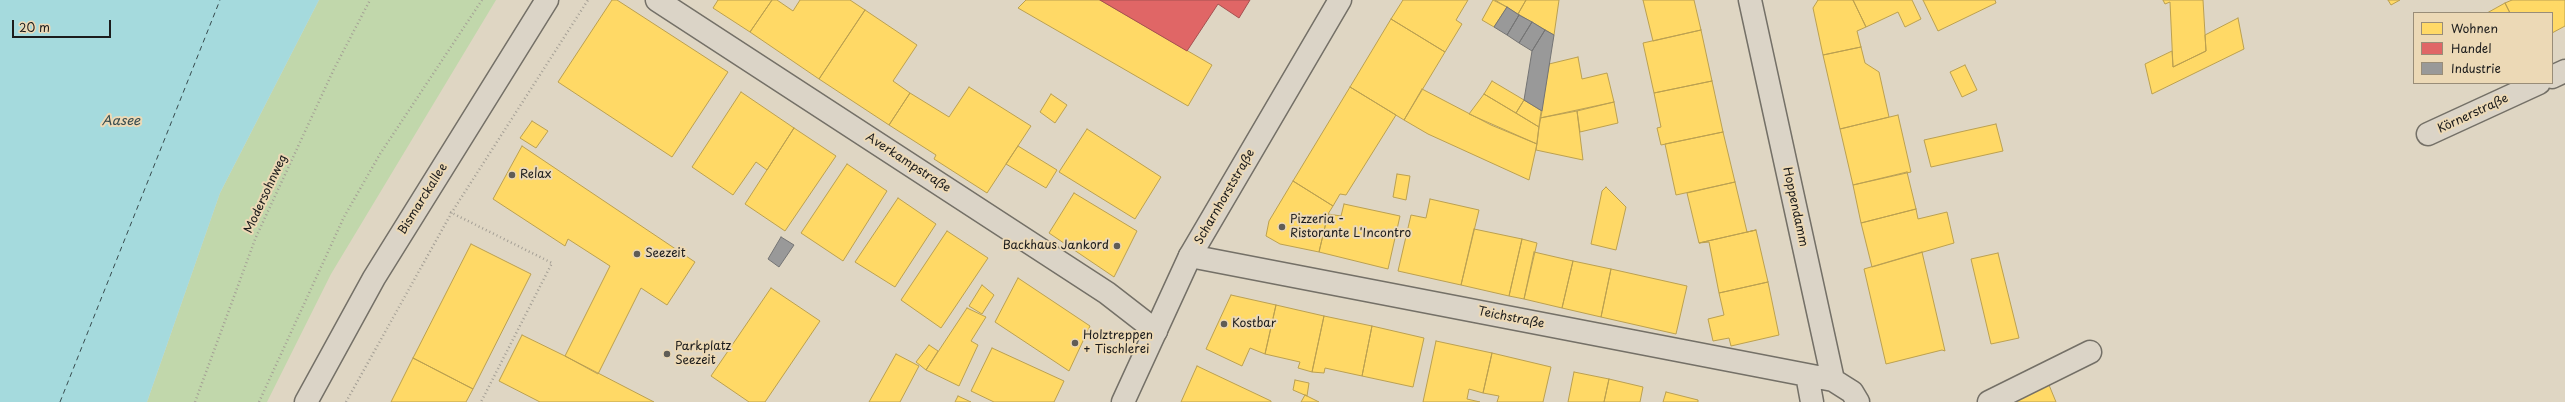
<!DOCTYPE html>
<meta charset="utf-8">
<style>
body{margin:0}
#map{position:relative;width:2565px;height:402px;overflow:hidden;background:#dfd6c3;font-family:"Playpen Sans",sans-serif}
canvas{display:block}
.legend{position:absolute;left:2413px;top:12px;width:140px;height:72px;box-sizing:border-box;background:#ecd9b6;border:1px solid #998d78;margin:0;padding:5px 7px;list-style:none;font-size:12px;color:#1c1c1c}
.legend li{display:flex;align-items:center;gap:8px;height:20px}
.legend b{width:20px;border:1px solid #998d78}
.scale{position:absolute;left:12px;top:20px;width:99px;height:18px;box-sizing:border-box;border:2px solid #1c1c1c;border-top:0;padding-left:5px;font-size:12px;line-height:14px;white-space:nowrap;color:#1c1c1c;-webkit-text-stroke:3px #ecd9b6;paint-order:stroke}
</style>
<div id="map">
<canvas width="2565" height="402"></canvas>
<ul class="legend">
<li><b style="height:11px;background:#ffd966"></b>Wohnen</li>
<li><b style="height:11px;background:#e06666"></b>Handel</li>
<li><b style="height:11px;background:#999"></b>Industrie</li>
</ul>
<div class="scale">20 m</div>
</div>
<script>
const ctx = document.querySelector('canvas').getContext('2d');
ctx.lineJoin = 'round';
function fill(path, color) { ctx.fillStyle = color; ctx.fill(path, 'evenodd'); }
const poly = rows => new Path2D(rows.map(r => 'M' + r).join(''));
function strokePath(path, color, width, dash) { ctx.strokeStyle = color; ctx.lineWidth = width; ctx.lineCap = dash ? 'butt' : 'round'; ctx.setLineDash(dash || []); ctx.stroke(path); }
function label(font, color, halo, rows, align = 'center') {
  ctx.font = font + ' "Playpen Sans",sans-serif'; ctx.lineWidth = 4; ctx.setLineDash([]); ctx.textBaseline = 'middle'; ctx.strokeStyle = halo; ctx.fillStyle = color; for (const [text, x, y, turn = 0] of rows) {
    ctx.save(); ctx.translate(x, y); ctx.rotate((+turn || 0) * Math.PI / 180); ctx.textAlign = isNaN(turn) ? turn : align; if (halo) ctx.strokeText(text, 0, 0); ctx.fillText(text, 0, 0); ctx.restore();
  }
}
fill(poly([
 [319,0,496,0,331,274,267,402,147,402,220,193]
]), '#c1d7ab');
fill(poly([
 [0,0,319,0,220,193,147,402,0,402]
]), '#a5dadd');
const homes = poly([
 [612,0,617,0,728,72,672,157,558,82,612,0],
 [718,0,772,0,750,32,713,8,718,0],
 [772,0,777,0,793,11,800,0,850,0,865,10,819,79,750,32,772,0],
 [1026,0,1100,0,1212,65,1188,106,1018,8,1026,0],
 [1403,0,1468,0,1456,20,1462,24,1445,52,1391,19,1403,0],
 [1493,0,1507,7,1494,27,1482,20,1493,0],
 [1495,0,1526,0,1518,14,1495,0],
 [1526,0,1559,0,1554,35,1518,14,1526,0],
 [1643,0,1694,0,1701,30,1653,41,1643,0],
 [1818,0,1853,0,1866,27,1857,31,1861,47,1823,55,1813,8,1818,0],
 [1853,0,1912,0,1921,19,1905,27,1898,12,1866,27,1853,0],
 [1923,0,1995,0,1996,3,1938,31,1923,0],
 [2163,0,2203,0,2206,51,2173,67,2170,2,2165,4,2163,0],
 [2388,0,2400,0,2391,5,2388,0],
 [2512,0,2565,0,2565,26,2552,33,2552,13,2510,13,2505,3,2512,0],
 [2505,3,2510,13,2487,13,2505,3],
 [865,10,917,45,893,81,910,93,889,125,819,79,865,10],
 [2238,18,2244,49,2152,94,2145,64,2172,51,2173,67,2206,51,2205,35,2238,18],
 [1391,19,1445,52,1404,120,1350,87,1391,19],
 [1701,30,1712,81,1654,93,1643,43,1701,30],
 [1861,47,1865,63,1879,72,1889,117,1840,129,1823,55,1861,47],
 [1578,57,1582,79,1607,73,1614,102,1540,118,1549,64,1578,57],
 [1965,65,1977,90,1962,97,1950,72,1965,65],
 [1492,81,1524,100,1516,113,1484,94,1492,81],
 [1712,81,1723,132,1661,145,1657,128,1661,127,1654,93,1712,81],
 [969,87,1031,126,987,193,934,159,936,155,889,125,910,93,949,117,969,87],
 [1350,87,1396,115,1346,195,1340,194,1333,206,1293,181,1350,87],
 [1422,89,1491,125,1537,144,1529,180,1428,134,1404,120,1422,89],
 [741,92,794,128,767,170,756,162,733,195,692,167,741,92],
 [1051,94,1067,105,1055,123,1040,112,1051,94],
 [1484,94,1539,127,1537,144,1469,114,1484,94],
 [1524,100,1542,111,1539,127,1516,113,1524,100],
 [1614,102,1618,123,1580,132,1577,111,1614,102],
 [1577,111,1583,160,1536,150,1540,118,1577,111],
 [1898,115,1911,172,1853,185,1840,129,1898,115],
 [532,121,548,131,536,148,520,138,532,121],
 [1996,124,2003,151,1931,167,1924,140,1996,124],
 [794,128,836,156,785,231,745,204,794,128],
 [1087,129,1161,177,1135,219,1059,172,1087,129],
 [1723,132,1735,182,1676,195,1665,144,1723,132],
 [522,146,695,262,667,305,641,288,598,374,565,356,610,266,568,239,565,246,493,199,522,146],
 [1018,146,1057,170,1046,188,1006,164,1018,146],
 [847,164,887,191,843,261,801,233,847,164],
 [1907,172,1916,209,1861,223,1853,185,1907,172],
 [1397,174,1410,176,1406,200,1393,197,1397,174],
 [1293,181,1333,206,1328,214,1319,252,1280,244,1266,236,1269,221,1293,181],
 [1735,182,1747,232,1756,230,1699,243,1687,193,1735,182],
 [1606,187,1626,207,1616,250,1591,244,1602,191,1606,187],
 [1074,193,1137,231,1114,277,1049,233,1074,193],
 [898,198,936,224,895,287,855,262,898,198],
 [1430,199,1479,210,1461,285,1398,271,1411,215,1426,218,1430,199],
 [1344,204,1400,216,1388,269,1319,252,1328,214,1341,216,1344,204],
 [1916,209,1918,219,1947,212,1954,243,1872,267,1861,223,1916,209],
 [1474,229,1522,239,1509,296,1461,285,1474,229],
 [1756,230,1768,282,1719,293,1709,242,1699,243,1756,230],
 [947,231,988,258,941,328,901,300,947,231],
 [1522,239,1537,243,1524,299,1509,296,1522,239],
 [471,244,531,274,473,389,413,358,471,244],
 [1534,252,1573,261,1562,308,1524,299,1534,252],
 [1922,252,1945,351,1942,350,1886,364,1864,269,1922,252],
 [1998,253,2019,338,1991,344,1971,259,1998,253],
 [1573,261,1611,269,1601,317,1562,308,1573,261],
 [1611,269,1687,286,1676,334,1601,317,1611,269],
 [1018,278,1090,326,1069,371,995,322,1018,278],
 [1768,282,1779,335,1731,346,1729,338,1713,341,1708,319,1724,315,1719,293,1768,282],
 [982,285,994,295,982,314,969,306,982,285],
 [771,288,820,321,765,402,749,402,711,376,771,288],
 [1231,295,1276,305,1265,354,1250,348,1242,366,1206,349,1231,295],
 [1276,305,1324,316,1312,372,1298,368,1300,362,1265,354,1276,305],
 [967,308,986,317,971,341,978,345,959,386,926,370,967,308],
 [1324,316,1372,326,1362,376,1325,368,1324,373,1312,372,1324,316],
 [1372,326,1424,338,1413,387,1362,376,1372,326],
 [522,335,565,356,654,402,540,402,499,381,522,335],
 [1436,341,1492,353,1483,393,1469,389,1467,399,1480,402,1423,402,1436,341],
 [929,345,938,351,926,370,916,362,929,345],
 [992,348,1064,381,1054,402,994,402,971,391,992,348],
 [1492,353,1551,367,1543,402,1497,402,1499,396,1483,393,1492,353],
 [896,354,919,366,900,402,869,402,896,354],
 [413,358,473,389,466,402,391,402,413,358],
 [1197,366,1271,401,1271,402,1181,402,1197,366],
 [1574,372,1609,379,1604,402,1568,402,1574,372],
 [1609,379,1643,387,1640,402,1604,402,1609,379],
 [1295,380,1309,383,1307,396,1293,390,1295,380],
 [2049,385,2056,402,2014,402,2049,385],
 [1666,392,1698,400,1698,402,1663,402,1666,392],
 [1305,395,1319,402,1301,402,1305,395],
 [958,396,971,402,955,402,958,396]
]);
fill(homes, '#ffd966');
strokePath(homes, '#bba050', 1);
const shops = poly([
 [1100,0,1250,0,1239,18,1218,4,1187,51,1100,0]
]);
fill(shops, '#e06666');
strokePath(shops, '#a55050', 1);
const industry = poly([
 [1507,7,1519,15,1507,35,1494,27,1507,7],
 [1519,15,1532,22,1519,43,1507,35,1519,15],
 [1532,22,1545,30,1532,51,1519,43,1532,22],
 [1545,30,1554,35,1542,111,1524,100,1532,51,1545,30],
 [781,237,794,245,779,267,768,259,781,237]
]);
fill(industry, '#999');
strokePath(industry, '#747474', 1);
strokePath(poly([
 [60,402,220,0]
]), '#384c4f', 1, [5, 4]);
const minor = poly([
 [657,0,1107,293,1156,331],
 [1750,0,1833,380,1852,392,1858,402],
 [2552,77,2565,71],
 [2428,134,2539,83],
 [1190,256,1833,380],
 [1807,375,1812,402],
 [306,402,374,278,547,0],
 [1989,402,2090,352]
]);
const tertiary = poly([
 [1123,402,1190,256,1340,0]
]);
strokePath(minor, '#747067', 25);
strokePath(tertiary, '#747067', 25);
strokePath(poly([
 [450,212,552,263,481,402],
 [195,402,256,237,334,69,370,0],
 [259,402,344,217,380,154,482,0],
 [346,402,452,212,588,0]
]), '#a49f95', 2.5, [1, 3]);
strokePath(minor, '#dbd4c7', 22);
strokePath(tertiary, '#dbd4c7', 22);
for (const [x, y, r, color] of [
 [512,175,4,"#605d56"],
 [1282,227,4,"#605d56"],
 [1117,246,4,"#605d56"],
 [637,254,4,"#605d56"],
 [1224,324,4,"#605d56"],
 [1075,343,4,"#605d56"],
 [667,354,4,"#605d56"]
]) { const dot = new Path2D(); dot.arc(x, y, r, 0, 2 * Math.PI); ctx.fillStyle = color; ctx.fill(dot); strokePath(dot, '#ecd9b6', 1.5); }
label('12px', '#1c1c1c', '#ecd9b6', [
 ["Körnerstraße",2473,114,-25],
 ["Averkampstraße",908,163,33],
 ["Modersohnweg",266,194,-65],
 ["Scharnhorststraße",1225,197,-60],
 ["Bismarckallee",423,199,-58],
 ["Hoppendamm",1795,207,78],
 ["Teichstraße",1511,318,11]
]);
label('12px', '#1c1c1c', '#ecd9b6', [
 ["Relax",520,175],
 ["Pizzeria -",1290,220],
 ["Ristorante L'Incontro",1290,234],
 ["Backhaus Jankord",1109,246,"right"],
 ["Seezeit",645,254],
 ["Kostbar",1232,324],
 ["Holztreppen",1083,336],
 ["+ Tischlerei",1083,350],
 ["Parkplatz",675,347],
 ["Seezeit",675,361]
], 'left');
label('italic 13px', '#384c4f', '#ecd9b6', [
 ["Aasee",121,121]
]);
</script>
